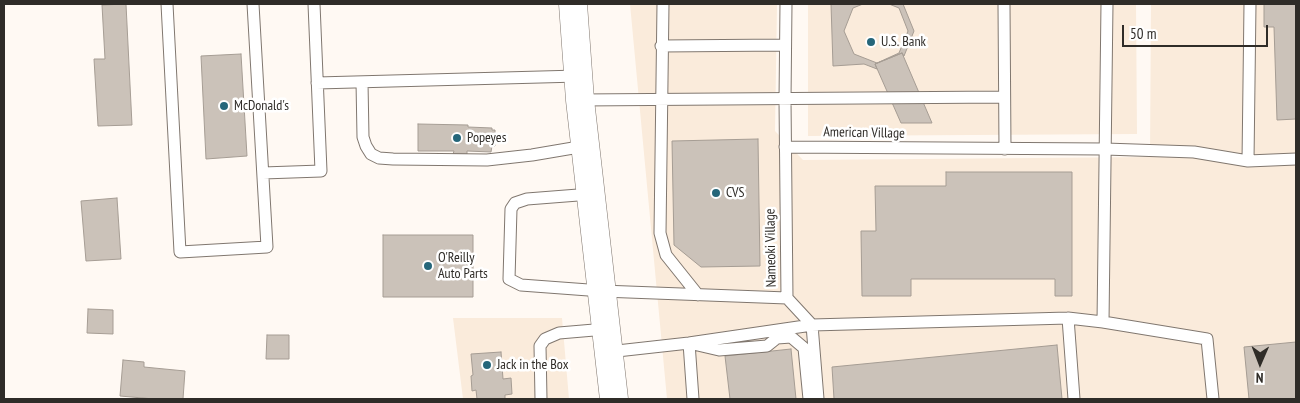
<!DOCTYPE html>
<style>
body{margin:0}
#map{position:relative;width:1300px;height:403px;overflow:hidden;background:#fff9f3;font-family:"PT Sans Narrow",sans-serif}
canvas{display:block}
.frame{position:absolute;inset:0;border:5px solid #2f2c28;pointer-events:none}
.north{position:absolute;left:1235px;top:338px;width:50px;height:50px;-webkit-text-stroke:4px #fff;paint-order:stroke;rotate:181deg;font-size:14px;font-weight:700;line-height:20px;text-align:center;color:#2f2c28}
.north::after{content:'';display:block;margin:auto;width:18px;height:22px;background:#2f2c28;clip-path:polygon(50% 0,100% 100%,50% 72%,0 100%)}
.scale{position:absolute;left:1122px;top:25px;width:146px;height:22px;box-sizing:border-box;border:2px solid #2f2c28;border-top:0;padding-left:6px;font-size:15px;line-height:18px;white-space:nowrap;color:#2f2c28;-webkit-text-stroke:4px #fff;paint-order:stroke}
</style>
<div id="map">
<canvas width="1300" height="403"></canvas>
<div class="frame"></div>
<div class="north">N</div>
<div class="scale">50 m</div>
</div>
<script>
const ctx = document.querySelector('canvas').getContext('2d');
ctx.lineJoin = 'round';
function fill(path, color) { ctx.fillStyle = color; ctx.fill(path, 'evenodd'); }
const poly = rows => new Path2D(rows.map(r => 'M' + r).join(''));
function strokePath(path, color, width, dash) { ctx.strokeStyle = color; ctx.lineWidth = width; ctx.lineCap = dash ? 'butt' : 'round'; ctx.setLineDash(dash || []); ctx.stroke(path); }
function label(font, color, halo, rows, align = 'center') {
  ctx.font = font + ' "PT Sans Narrow",sans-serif'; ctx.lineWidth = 5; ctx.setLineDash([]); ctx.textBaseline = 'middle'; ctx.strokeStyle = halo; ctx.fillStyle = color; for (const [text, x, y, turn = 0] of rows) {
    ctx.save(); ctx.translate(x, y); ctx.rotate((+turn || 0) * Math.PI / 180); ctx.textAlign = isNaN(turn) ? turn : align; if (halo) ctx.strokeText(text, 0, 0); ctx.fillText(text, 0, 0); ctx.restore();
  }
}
fill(poly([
 [630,4,777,4,775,131,803,160,1150,157,1151,4,1296,4,1296,399,667,399],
 [808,4,1136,4,1137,134,808,136],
 [453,318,562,318,569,399,463,399]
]), '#faebdb');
const building = poly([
 [126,4,132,125,98,126,94,59,105,59,102,5,126,4],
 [831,4,903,4,914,31,904,56,902,53,875,64,877,69,864,64,833,66,831,4],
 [863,4,889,4,899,8,908,31,899,53,877,63,854,54,844,31,853,8,863,4],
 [1264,4,1296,4,1296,119,1277,120,1274,27,1264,27,1264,4],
 [902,53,932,123,901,123,875,64,902,53],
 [241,54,247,156,206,159,201,56,241,54],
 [418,124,468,125,468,127,492,128,492,130,495,130,495,146,492,146,491,152,467,151,467,154,453,154,454,151,418,151,418,124],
 [758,139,760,266,701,267,674,245,672,141,758,139],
 [946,172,1072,172,1072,296,1055,296,1055,279,911,279,911,296,862,296,861,231,876,231,875,186,946,186,946,172],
 [117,198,121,259,86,261,81,201,117,198],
 [383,235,473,235,473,297,383,297,383,235],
 [88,309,113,310,113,334,87,333,88,309],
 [267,335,289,335,289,359,266,359,267,335],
 [1296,342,1296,399,1249,399,1244,347,1296,342],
 [1057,345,1062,399,834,399,832,367,1057,345],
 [791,349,796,399,730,399,725,356,791,349],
 [501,352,503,379,511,378,512,394,505,395,505,399,477,399,476,390,472,391,471,376,473,375,471,354,501,352],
 [123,360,144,362,144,367,185,371,183,399,154,399,120,396,123,360]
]);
fill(building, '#cbc2b9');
strokePath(building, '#a69d94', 1);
const service = poly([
 [167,4,180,252,267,247,253,4],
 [663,4,660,233,666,255,698,295],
 [786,4,785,100,787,298,812,325,818,399],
 [1004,4,1005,149],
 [661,46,785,45],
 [362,82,363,137,366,146,371,154,379,158,393,159,487,160,532,155,585,146],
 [317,83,578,76],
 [580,100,1004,97],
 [785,147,1105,149,1194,152,1248,161,1296,159],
 [1248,161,1250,4],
 [263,173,321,171,314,4],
 [591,194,527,199,515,203,511,209,509,279,521,285,602,291,787,298],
 [1068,318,1074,399],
 [1103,322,1107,4],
 [608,352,689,343,812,325,1068,318,1103,322,1207,339,1213,399],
 [541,399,540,346,545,339,559,333,606,329],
 [693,399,689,343,719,350,767,346,777,338,791,337,804,348,809,399]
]);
const primary = poly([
 [573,4,580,100,614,399]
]);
strokePath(service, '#80776f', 13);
strokePath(primary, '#80776f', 29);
strokePath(service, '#fff', 11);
strokePath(primary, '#fff', 28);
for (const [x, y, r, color] of [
 [871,42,5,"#25667a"],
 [224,106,5,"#25667a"],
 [457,138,5,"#25667a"],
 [716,193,5,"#25667a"],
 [428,266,5,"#25667a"],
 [487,365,5,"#25667a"]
]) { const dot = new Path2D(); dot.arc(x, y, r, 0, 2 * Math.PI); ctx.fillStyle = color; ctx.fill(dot); strokePath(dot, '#fff', 2); }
label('14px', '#2f2c28', '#fff', [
 ["U.S. Bank",881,42],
 ["McDonald's",234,106],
 ["Popeyes",467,138],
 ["CVS",726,193],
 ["O'Reilly",438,258],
 ["Auto Parts",438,274],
 ["Jack in the Box",497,365]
], 'left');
label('14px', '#2f2c28', '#fff', [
 ["American Village",864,133,1],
 ["Nameoki Village",771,248,-91]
]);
</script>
